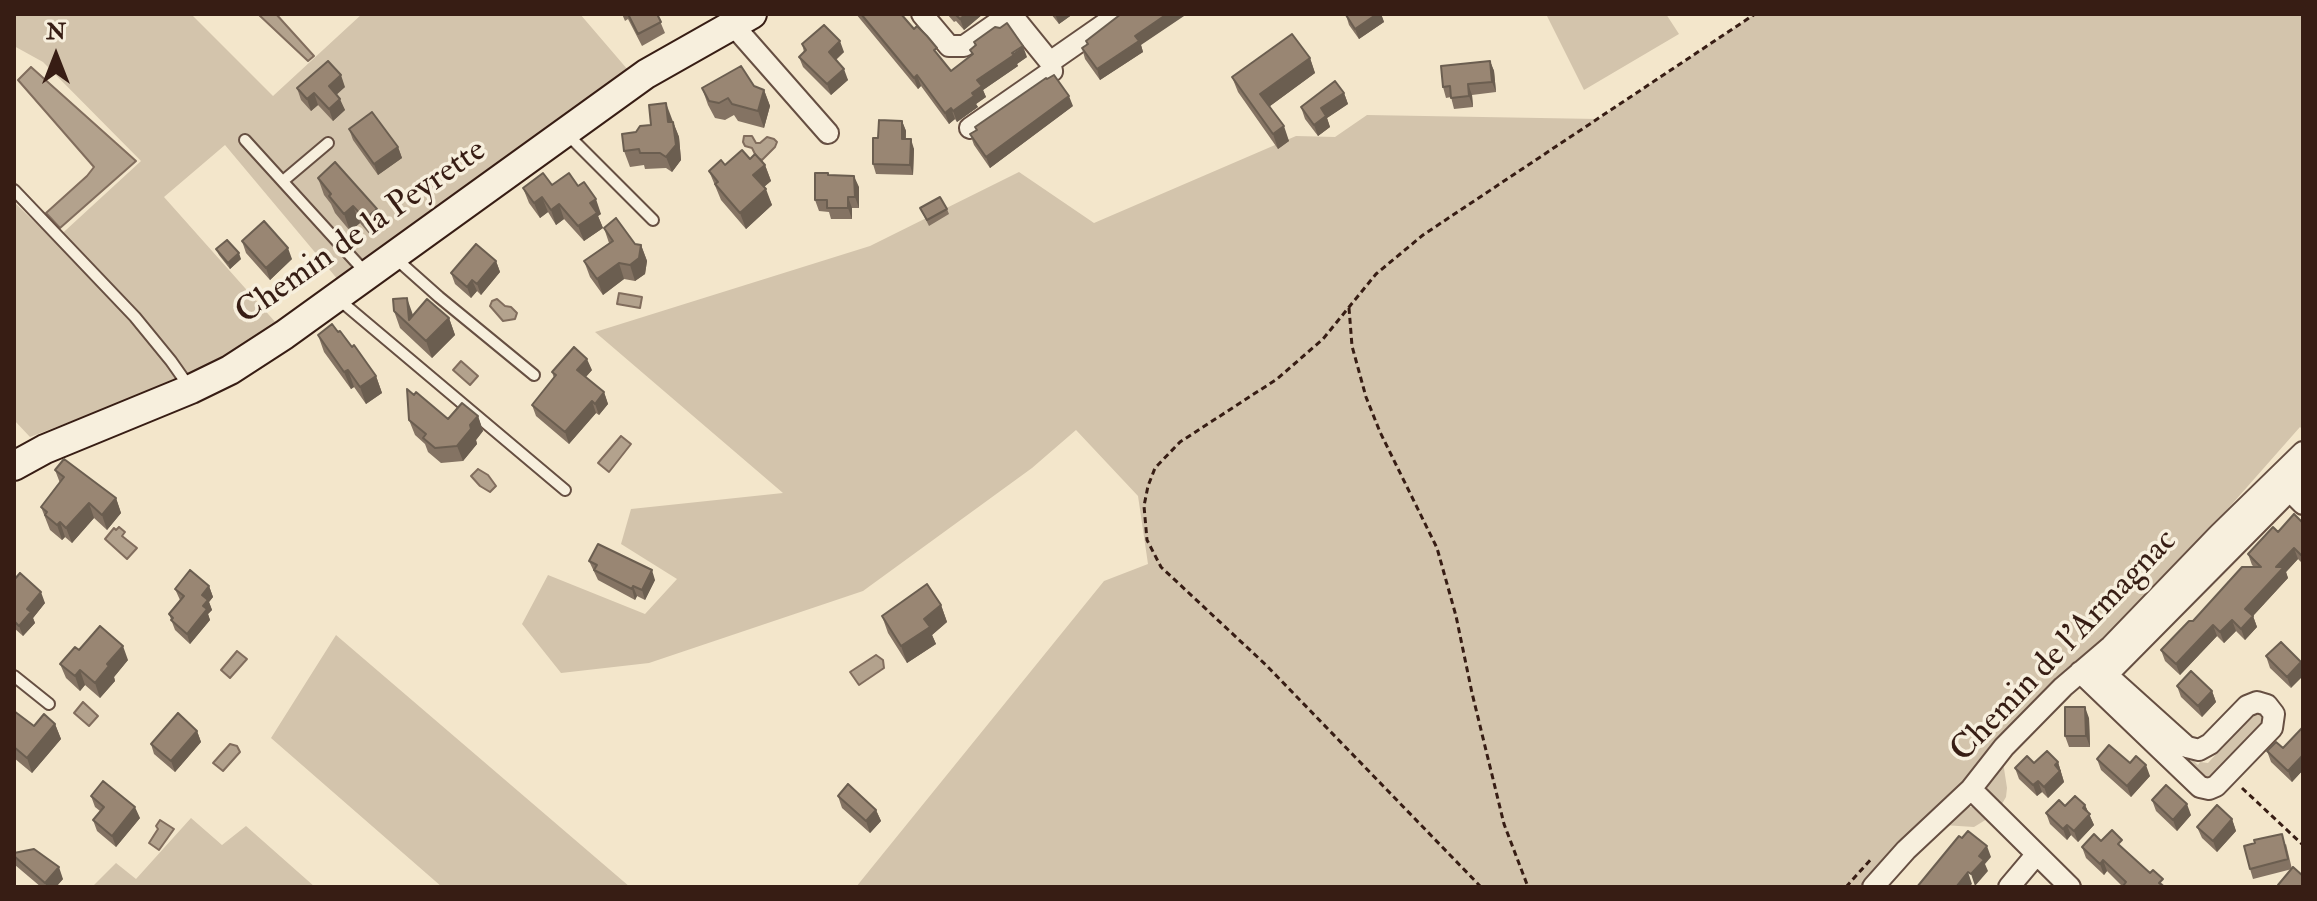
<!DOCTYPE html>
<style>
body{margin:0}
#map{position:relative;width:2317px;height:901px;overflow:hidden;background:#f3e6cb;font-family:"IM FELL Double Pica",serif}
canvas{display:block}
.frame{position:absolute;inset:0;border:16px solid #371d14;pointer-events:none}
.north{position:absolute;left:16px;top:16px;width:80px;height:80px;-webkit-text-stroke:6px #f7efdd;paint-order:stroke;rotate:0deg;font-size:22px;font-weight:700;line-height:32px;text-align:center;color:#371d14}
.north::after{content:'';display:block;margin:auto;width:28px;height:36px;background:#371d14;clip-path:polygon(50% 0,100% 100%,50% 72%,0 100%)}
</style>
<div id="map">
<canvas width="2317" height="901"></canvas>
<div class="frame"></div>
<div class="north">N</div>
</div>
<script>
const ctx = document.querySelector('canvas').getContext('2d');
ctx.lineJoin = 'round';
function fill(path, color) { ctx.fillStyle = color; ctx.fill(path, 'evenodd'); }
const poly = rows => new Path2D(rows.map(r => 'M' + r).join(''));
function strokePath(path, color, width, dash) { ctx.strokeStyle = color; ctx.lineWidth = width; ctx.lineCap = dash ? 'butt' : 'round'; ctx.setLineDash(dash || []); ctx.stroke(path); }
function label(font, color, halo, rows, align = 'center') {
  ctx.font = font + ' "IM FELL Double Pica",serif'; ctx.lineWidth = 7; ctx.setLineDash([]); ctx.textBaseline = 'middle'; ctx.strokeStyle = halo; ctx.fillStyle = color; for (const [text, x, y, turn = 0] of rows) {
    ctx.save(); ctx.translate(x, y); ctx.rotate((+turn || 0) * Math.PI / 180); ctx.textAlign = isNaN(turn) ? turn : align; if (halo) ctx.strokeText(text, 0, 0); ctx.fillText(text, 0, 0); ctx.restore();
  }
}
fill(poly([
 [14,14,191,14,273,96,362,14,580,14,628,70,339,281,225,145,164,197,277,324,204,371,30,437,14,420,14,202,54,241,141,161,43,62,14,46],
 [1546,14,1666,14,1679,34,1584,90],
 [1755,14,2303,14,2303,430,2300,427,2091,664,1873,887,856,887,1104,581,1148,564,1138,496,1076,430,1032,468,863,591,649,663,561,673,522,624,548,575,645,614,677,579,621,544,631,509,783,493,595,332,870,246,1019,172,1094,223,1296,136,1335,137,1367,115,1598,119],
 [336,635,630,887,442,887,271,738],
 [2125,696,2198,765,2200,762,2208,763,2241,727,2241,720,2258,710,2265,716,2261,731,2254,730,2220,766,2221,773,2204,782],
 [2003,762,2007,788,2006,797,1999,809,1986,790],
 [1969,807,1975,807,1987,819,1974,827,1943,825],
 [191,818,222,845,246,826,315,887,92,887,116,863,136,879]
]), '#d3c4ac');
const water = poly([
 [258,14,276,14,314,56,308,61,258,14],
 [31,67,136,161,60,228,46,213,87,176,94,167,18,80,31,67],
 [744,136,752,136,756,143,760,143,767,137,774,139,777,142,775,147,762,160,757,158,752,148,745,146,743,142,744,136],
 [619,293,642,297,640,308,617,304,619,293],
 [497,299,505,306,511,307,517,313,515,319,503,321,490,306,492,301,497,299],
 [461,361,478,376,470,385,453,370,461,361],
 [621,436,631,444,609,472,598,463,621,436],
 [478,469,488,475,496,486,490,492,480,486,471,476,478,469],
 [119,527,125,532,122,536,137,548,127,559,105,539,114,528,116,530,119,527],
 [237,651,247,659,230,678,221,670,237,651],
 [876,655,883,660,884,668,859,685,850,672,876,655],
 [83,702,98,716,89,726,74,713,83,702],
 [230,744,237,746,240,752,223,771,213,763,230,744],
 [160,820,174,829,159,850,149,843,158,829,156,826,160,820]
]);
fill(water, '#b3a28d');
strokePath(water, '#816d5d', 2);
const lane = poly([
 [567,134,653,220],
 [245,140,366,273],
 [283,181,328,143],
 [14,190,135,317,171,361,190,388],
 [394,257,439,297,534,375],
 [337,298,565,490],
 [14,676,49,704]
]);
const street = poly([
 [922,14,949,46,964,46,1010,14],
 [1011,14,1050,62,1119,14],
 [733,25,828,133],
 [970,128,1052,71,1050,62],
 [2280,481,2303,504],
 [2080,672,2200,787,2209,789,2216,786,2272,728,2274,714,2267,705,2257,702,2247,706,2210,744,2199,750,2187,747,2107,675,2095,661],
 [2100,682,2303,477],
 [1971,789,2070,887],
 [1873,887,1906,850,1971,789,2004,747,2063,687,2111,646,2218,535,2303,452],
 [2009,887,2036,855]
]);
const secondary = poly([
 [14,466,45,449,191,389,230,370,284,335,646,74,752,14]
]);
strokePath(lane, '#664f42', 14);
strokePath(street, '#664f42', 24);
strokePath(secondary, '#371d14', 32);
strokePath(poly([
 [1349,308,1352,346,1366,397,1380,432,1437,548,1456,616,1472,693,1504,824,1528,887],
 [2242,788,2303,845],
 [1481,887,1266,665,1161,567,1147,540,1144,506,1148,486,1155,468,1180,442,1277,379,1323,339,1376,274,1423,235,1755,14],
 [1846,887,1872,858]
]), '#371d14', 3, [6, 4]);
strokePath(lane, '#f7efdd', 10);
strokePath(street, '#f7efdd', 20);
strokePath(secondary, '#f7efdd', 28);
fill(poly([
 [622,14,657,14,665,33,642,46,628,19,625,21],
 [856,14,903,14,904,17,951,71,972,55,970,50,975,46,974,42,1027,57,1017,64,1018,66,983,90,986,97,976,104,978,107,957,122,955,119,949,124,921,86,918,89],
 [947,14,983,14,964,30,956,21,954,22],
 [1051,14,1073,14,1059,24],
 [1347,14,1381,14,1384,22,1359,39,1349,25,1346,15],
 [1086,41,1141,45,1143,52,1100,80,1085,59,1082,48,1087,45],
 [802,44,844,52,836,60,848,80,831,95,803,67,799,57,804,52],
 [1310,58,1315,73,1270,106,1289,141,1278,149,1238,92,1232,77],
 [1490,61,1494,71,1496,92,1472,95,1473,107,1454,109,1451,97,1446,98,1443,87],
 [754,86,764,90,770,106,764,128,738,121,734,115,725,120,715,118,708,105,702,88],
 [345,87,336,94,345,110,333,121,318,105,311,111,301,100,297,88],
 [1344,93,1348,104,1327,118,1330,127,1318,136,1305,119,1301,107],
 [1073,106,990,168,974,145,970,134,976,130,975,127],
 [672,119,679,137,681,160,672,172,666,168,645,169,644,165,630,167,624,151,636,132,651,125],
 [902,121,906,131,906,139,914,149,913,175,876,174,873,164],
 [349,129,398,147,402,158,378,175,353,140],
 [750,159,765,165,771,181,764,187,772,205,746,229,721,200,709,171,725,165],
 [828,173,829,175,859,187,859,208,852,208,852,219,831,219,829,212,819,211,815,200],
 [318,178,377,209,383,226,371,236,360,223,350,231,335,213,331,204,324,195],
 [552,185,578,186,601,214,598,216,603,228,584,241,564,219,556,225,548,212,540,218,529,203,523,188],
 [920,208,947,209,949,214,929,226],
 [604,228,635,244,641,245,647,261,645,274,635,281,624,279,603,295,590,277,584,261,609,243],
 [242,241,292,259,270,280,246,253],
 [216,249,241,259,230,269,219,255],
 [496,261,500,272,481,295,477,291,471,298,455,284,451,273],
 [394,311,413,315,449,318,455,335,432,358,400,328],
 [338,332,376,376,382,393,366,404,354,387,351,389,324,352,318,335],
 [592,370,586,377,604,392,608,404,599,415,596,413,569,444,536,416,532,405,554,378,552,372],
 [478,416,483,431,476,440,477,444,463,461,441,463,428,452,425,444,415,435,409,420,448,419],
 [55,470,116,498,121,513,107,530,94,518,72,543,65,537,62,540,50,530,41,507,60,483],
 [2303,523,2303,564,2298,559,2286,572,2288,578,2253,616,2257,627,2245,640,2236,631,2224,643,2217,636,2180,675,2165,661,2161,650,2254,567,2252,565,2248,554,2278,532],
 [589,561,655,580,645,600,637,596,635,600,598,580],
 [14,580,45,603,33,618,35,623,23,636,14,628],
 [209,586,213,597,209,602,212,610,208,614,210,620,190,644,175,630,169,614,180,600,175,589],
 [941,605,947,622,932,635,936,644,907,663,888,633,882,616],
 [2281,642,2291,688,2270,668,2266,656],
 [79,650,128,660,114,677,115,681,100,698,85,685,80,691,66,678,60,664],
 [2177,686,2212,691,2216,702,2202,717,2181,697],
 [14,711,34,726,55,724,61,739,32,773,14,758],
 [2089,718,2090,747,2069,747,2065,736],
 [2303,729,2303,770,2292,782,2271,762,2267,751,2283,748],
 [197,731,201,742,175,772,154,754,151,744],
 [2097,759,2130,763,2150,776,2131,797,2101,770],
 [2058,762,2064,782,2048,798,2042,792,2037,796,2019,779,2015,768,2034,763],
 [91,796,140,818,116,847,97,831,93,820,100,811,95,807],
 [838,796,876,810,881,821,870,833,842,808],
 [2152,800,2191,815,2177,831,2156,811],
 [2085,805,2094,825,2078,842,2071,835,2067,840,2050,824,2046,813,2065,806],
 [2232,819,2236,831,2217,852,2202,838,2197,827],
 [2101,841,2126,851,2166,887,2123,887,2107,871,2104,875,2086,858,2082,847],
 [2286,844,2292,869,2303,887,2278,887,2278,885,2292,869,2253,879,2250,869],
 [14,853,63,879,56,887,41,887,15,865]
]), '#847363');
fill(poly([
 [966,14,983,14,964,30,960,19],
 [1055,14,1073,14,1059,24],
 [1167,14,1187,14,1141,45,1143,52,1100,80,1097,69,1135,36],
 [1377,14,1381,14,1384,22,1359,39,1355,29],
 [840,41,844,52,833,62,829,52],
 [1023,46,1027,57,1017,64,1018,66,983,90,986,97,976,104,978,107,957,122,953,111,972,93,977,80],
 [1310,58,1315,73,1266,109,1260,94],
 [1490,61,1494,71,1496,92,1492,82],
 [844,69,848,80,831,95,827,84],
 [341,75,345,87,333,98,329,86],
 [917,75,921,86,918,89,914,78],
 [1468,84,1472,95,1473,107,1469,96],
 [764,90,770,106,764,128,758,111],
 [314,93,318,105,311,111,307,99],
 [1344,93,1348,104,1327,118,1330,127,1318,136,1314,125,1321,108],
 [1069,96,1073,106,990,168,986,157],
 [340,99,345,110,333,121,329,109],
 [666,103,672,119,674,138,668,122],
 [951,108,955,119,949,124,945,113],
 [902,121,906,131,905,149,902,139],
 [673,122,679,137,681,160,672,172,666,157],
 [1284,126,1289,141,1278,149,1273,134],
 [911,139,914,149,913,175,910,165],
 [398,147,402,158,378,175,374,164],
 [765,165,771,181,759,191,753,175],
 [854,176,859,187,859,208,855,197],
 [766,189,772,205,746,229,740,213],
 [542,197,548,212,540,218,534,203],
 [848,197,852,208,852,219,848,208],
 [596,199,601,214,598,216,603,228,584,241,578,226,590,203],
 [559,204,564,219,556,225,551,210],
 [353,206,360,223,350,231,344,214],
 [377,209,383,226,371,236,365,219],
 [641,245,647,261,645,274,635,281,630,265],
 [288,248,292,259,270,280,266,268],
 [239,253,241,259,230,269,228,263],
 [496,261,500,272,481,295,477,284],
 [619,263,624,279,603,295,597,279],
 [472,280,477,291,471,298,467,287],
 [407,298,413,315,409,320],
 [449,318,455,335,432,358,426,341],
 [587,359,592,370,581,382,577,370],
 [348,370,354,387,351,389,344,372],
 [376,376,382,393,366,404,360,387],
 [604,392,608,404,599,415,595,404],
 [592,401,596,413,569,444,565,432],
 [478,416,483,431,476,440,477,444,463,461,457,446,470,425],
 [116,498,121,513,107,530,102,515],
 [89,503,94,518,72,543,66,528],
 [60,522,65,537,62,540,57,525],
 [2294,548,2298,559,2286,572,2288,578,2253,616,2257,627,2245,640,2241,629,2245,609,2276,567],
 [652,570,655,580,645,600,642,590],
 [209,586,213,597,209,602,212,610,208,614,210,620,190,644,187,634,203,606,202,595],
 [633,586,637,596,635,600,632,589],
 [41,592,45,603,33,618,35,623,23,636,19,626,27,609],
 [941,605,947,622,932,635,936,644,907,663,901,646,924,619],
 [2232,620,2236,631,2224,643,2220,632],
 [2213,625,2217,636,2180,675,2176,664],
 [123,646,128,660,114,677,115,681,100,698,95,683,107,664],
 [2301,662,2303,666,2303,676,2291,688,2287,677],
 [80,670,85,685,80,691,75,676],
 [2212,691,2216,702,2202,717,2198,706],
 [2085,707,2089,718,2090,747,2086,736],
 [55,724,61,739,32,773,27,758],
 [197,731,201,742,175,772,171,761],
 [2303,755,2303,770,2292,782,2288,771],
 [2058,762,2064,782,2048,798,2044,787,2055,765],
 [2146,765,2150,776,2131,797,2127,786],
 [2038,781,2042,792,2037,796,2033,785],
 [2187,804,2191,815,2177,831,2173,820],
 [2085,805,2094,825,2078,842,2074,831,2083,808],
 [135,807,140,818,116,847,112,836],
 [876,810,881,821,870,833,866,821],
 [2232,819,2236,831,2217,852,2213,841],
 [2067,825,2071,835,2067,840,2063,829],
 [1987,846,1991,857,1985,864,1988,871,1975,886,1971,874,1979,856],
 [2103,860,2107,871,2104,875,2100,864],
 [59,867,63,879,56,887,47,887,45,883],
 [1968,872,1972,884,1969,887,1956,887]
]), '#6b5e50');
const building = poly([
 [628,14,657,14,661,22,638,34,628,14],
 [861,14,901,14,914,29,917,26,927,36,937,48,934,50,951,71,973,54,970,50,976,45,974,42,995,27,1000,28,1007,23,1023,46,1012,53,1014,55,977,80,982,86,972,93,974,96,953,111,951,108,945,113,917,75,914,78,861,14],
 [955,14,966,14,960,19,955,14],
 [1121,14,1167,14,1135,36,1139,41,1097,69,1082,48,1088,44,1086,41,1121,14],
 [1347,14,1377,14,1355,29,1346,15,1347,14],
 [824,25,840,41,829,52,844,69,827,84,799,57,806,50,802,44,824,25],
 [1292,34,1310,58,1260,94,1284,126,1273,134,1232,77,1292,34],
 [328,61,341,75,329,86,340,99,329,109,314,93,307,99,297,88,328,61],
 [1490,61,1492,82,1468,84,1469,96,1451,98,1450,86,1443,87,1441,66,1490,61],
 [741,66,754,86,764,90,758,111,732,104,728,98,719,103,709,101,702,88,741,66],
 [1054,75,1069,96,986,157,970,134,977,130,975,127,1046,78,1047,79,1054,75],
 [1335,81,1344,93,1321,108,1326,116,1314,125,1301,107,1335,81],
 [666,103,668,122,673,122,676,145,666,157,660,153,640,153,639,149,624,151,622,134,636,132,640,126,651,125,649,105,666,103],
 [372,112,398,147,374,164,349,129,372,112],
 [879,120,902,121,902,139,911,139,910,165,873,164,873,138,878,138,879,120],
 [742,150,750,159,755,154,765,165,753,175,766,189,740,213,715,184,718,182,709,171,721,160,725,165,742,150],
 [335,162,377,209,365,219,353,206,344,214,329,196,331,194,318,178,335,162],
 [543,173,552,185,569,173,578,186,584,182,596,199,590,203,597,213,578,226,559,204,551,210,542,197,534,203,523,188,543,173],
 [815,173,828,173,828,175,854,176,855,197,848,197,848,208,827,208,827,200,815,200,815,173],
 [940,197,947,209,927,220,920,208,940,197],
 [616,218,635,244,641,245,639,258,630,265,619,263,597,279,584,261,613,241,604,228,616,218],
 [264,221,288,248,266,268,242,241,264,221],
 [227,240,239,253,228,263,216,249,227,240],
 [476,244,496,261,477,284,472,280,467,287,451,273,476,244],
 [407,298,409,320,427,299,449,318,426,341,394,311,393,299,407,298],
 [332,324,338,332,340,331,352,347,354,345,376,376,360,387,348,370,344,372,318,335,332,324],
 [574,347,587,359,577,370,604,392,595,404,592,401,565,432,532,405,556,375,552,372,574,347],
 [407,389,414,395,416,392,448,419,462,403,478,416,470,425,471,429,457,446,435,448,423,438,426,434,409,420,407,389],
 [64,459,116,498,102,515,89,503,66,528,60,522,57,525,45,515,47,512,41,507,64,477,55,470,64,459],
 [2294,514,2303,523,2303,555,2302,556,2294,548,2276,567,2284,567,2245,609,2253,616,2241,629,2232,620,2220,632,2213,625,2176,664,2161,650,2189,621,2193,621,2242,567,2261,567,2248,554,2273,527,2278,532,2294,514],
 [598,544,652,570,642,590,633,586,632,589,594,570,597,565,589,561,598,544],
 [190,570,209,586,202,595,208,600,203,606,207,609,187,634,171,620,173,618,169,614,184,596,175,589,190,570],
 [20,573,41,592,27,609,31,612,19,626,14,621,14,580,20,573],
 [927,584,941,605,924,619,930,627,901,646,882,616,927,584],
 [100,626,123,646,107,664,109,666,95,683,80,670,75,676,60,664,75,647,79,650,100,626],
 [2281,642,2301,662,2287,677,2266,656,2281,642],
 [2191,671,2212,691,2198,706,2177,686,2191,671],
 [2065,707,2085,707,2086,736,2065,736,2065,707],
 [14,711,34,726,44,714,55,724,27,758,14,747,14,711],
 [178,713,197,731,171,761,151,744,178,713],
 [2302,728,2303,729,2303,755,2288,771,2267,751,2276,742,2283,748,2302,728],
 [2109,745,2130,763,2136,756,2146,765,2127,786,2097,759,2109,745],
 [2047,751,2058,762,2055,765,2060,771,2044,787,2038,781,2033,785,2015,768,2027,756,2034,763,2047,751],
 [103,781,135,807,112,836,93,820,104,807,91,796,103,781],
 [848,784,876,810,866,821,838,796,848,784],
 [2166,785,2187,804,2173,820,2152,800,2166,785],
 [2075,796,2085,805,2083,808,2090,814,2074,831,2067,825,2063,829,2046,813,2059,800,2065,806,2075,796],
 [2217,805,2232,819,2213,841,2197,827,2217,805],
 [2112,830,2122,840,2118,844,2150,873,2153,870,2163,879,2159,883,2164,887,2124,887,2123,886,2126,882,2103,860,2100,864,2082,847,2094,834,2101,841,2112,830],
 [1968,831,1987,846,1979,856,1984,860,1971,874,1968,872,1956,887,1917,887,1959,836,1962,838,1968,831],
 [2282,834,2288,859,2250,869,2244,846,2255,843,2254,840,2282,834],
 [34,849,59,867,45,883,14,856,14,853,34,849],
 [2293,867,2303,876,2303,887,2280,887,2278,885,2293,867]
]);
fill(building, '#998673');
strokePath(building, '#6b5e50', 2);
label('34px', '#371d14', '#f7efdd', [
 ["Chemin de la Peyrette",362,233,-35],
 ["Chemin de l'Armagnac",2065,647,-46]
]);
</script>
